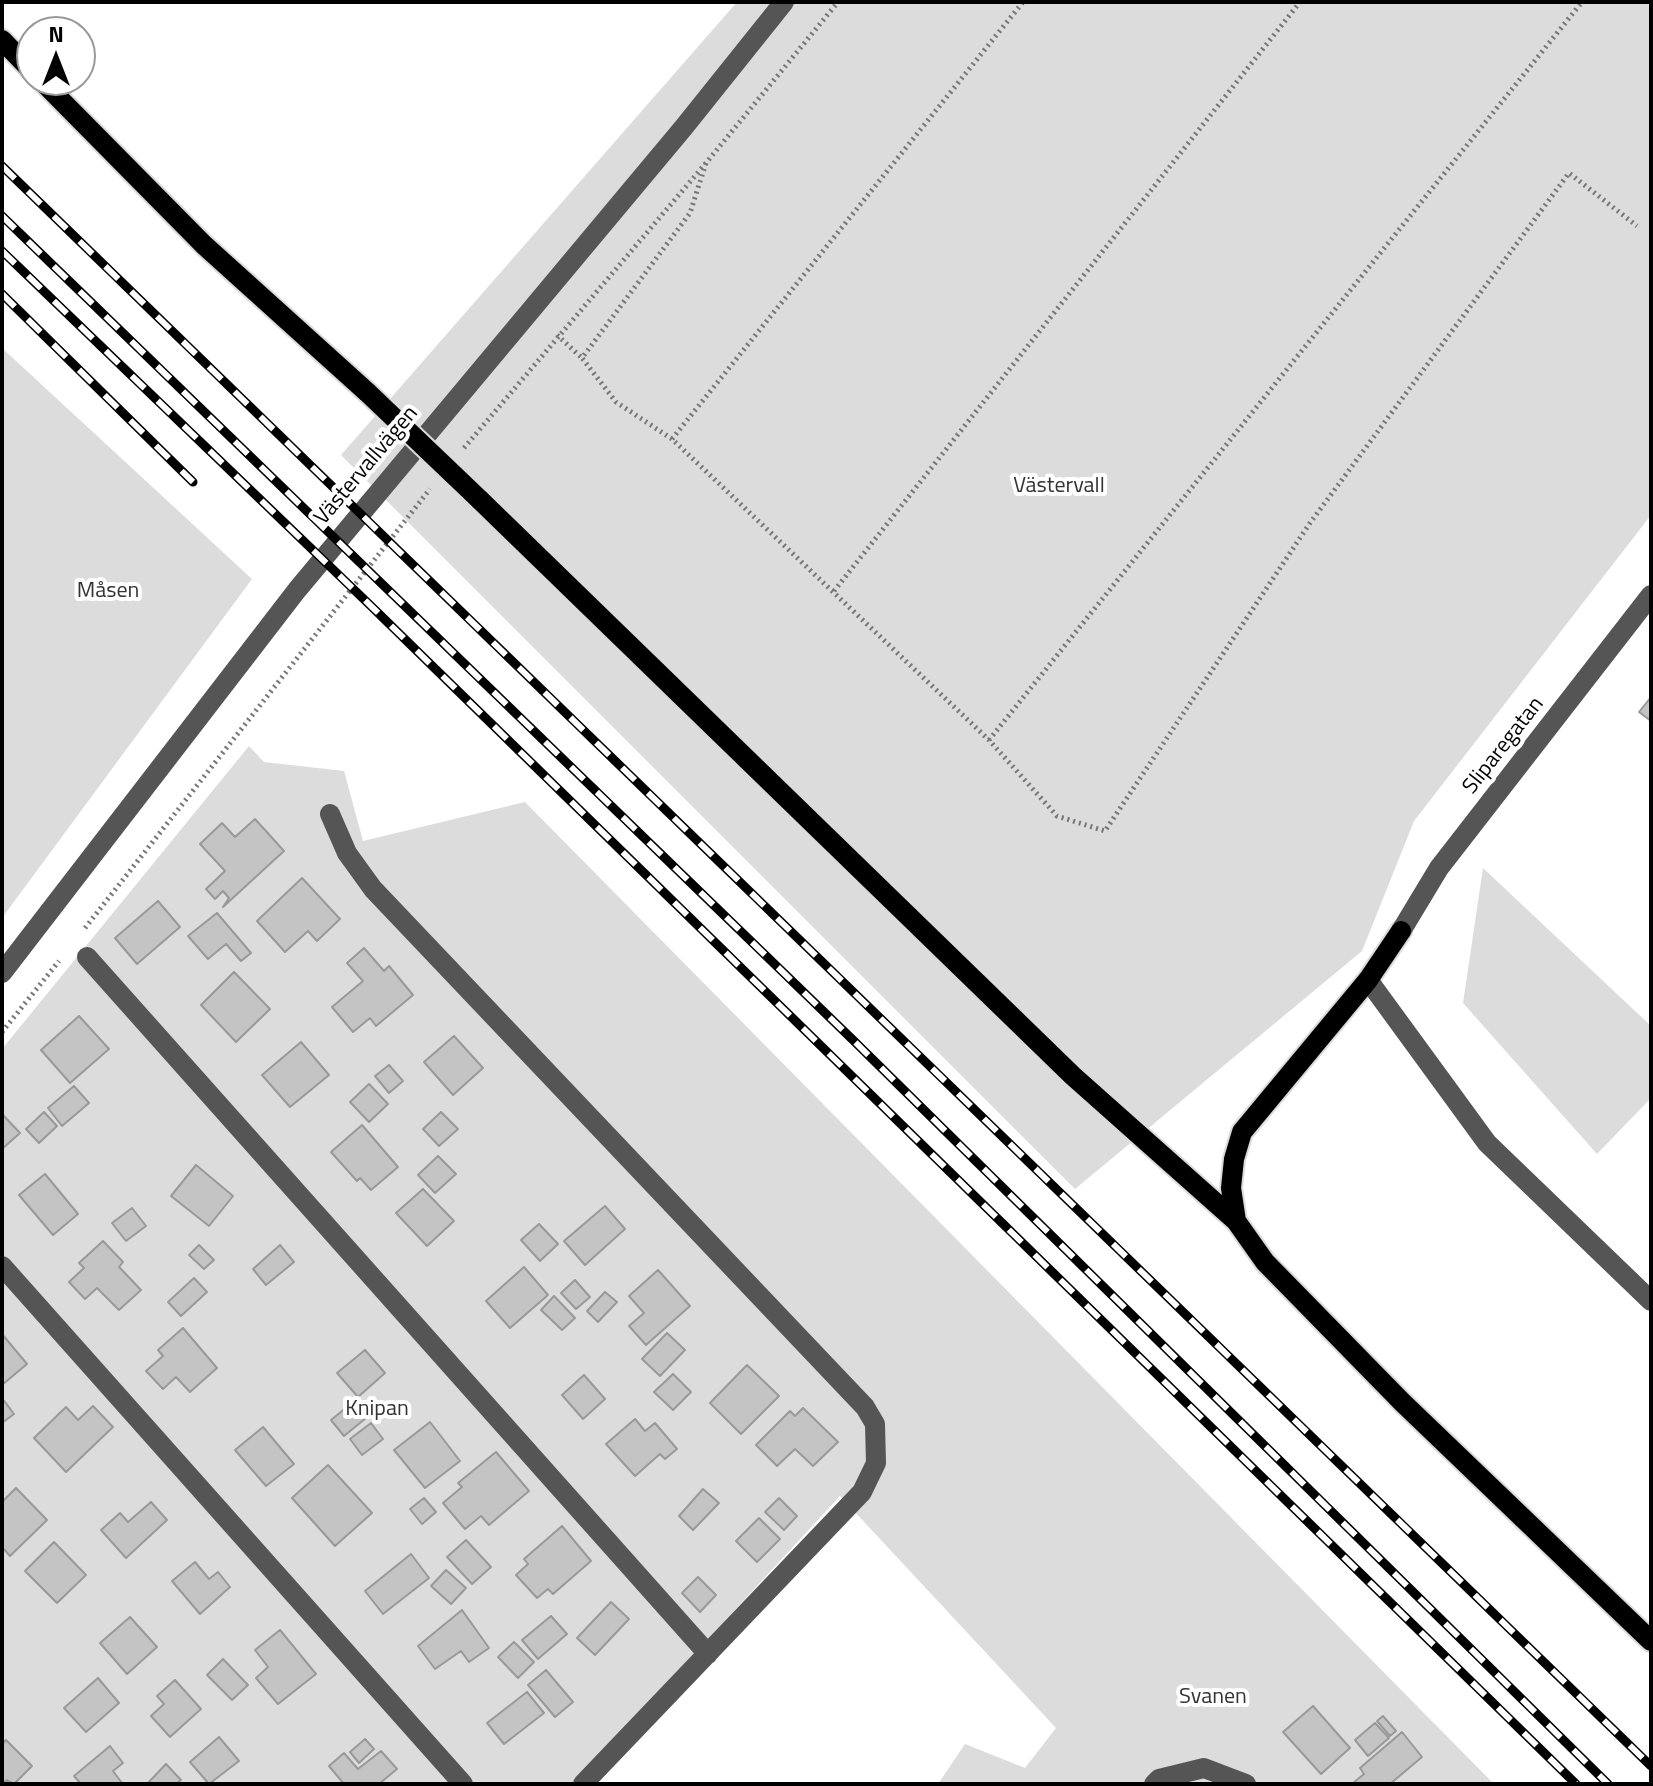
<!DOCTYPE html>
<meta charset="utf-8">
<style>
body{margin:0}
#map{position:relative;width:1653px;height:1786px;overflow:hidden;background:#fff;font-family:"Titillium Web",sans-serif}
canvas{display:block}
.frame{position:absolute;inset:0;border:4px solid #000;pointer-events:none}
.north{position:absolute;left:16px;top:16px;width:80px;height:80px;box-sizing:border-box;background:#fff;border:2px solid #999;border-radius:50%;rotate:0deg;font-size:22px;font-weight:700;line-height:32px;text-align:center;color:#000}
.north::after{content:'';display:block;margin:auto;width:28px;height:36px;background:#000;clip-path:polygon(50% 0,100% 100%,50% 72%,0 100%)}
</style>
<div id="map">
<canvas width="1653" height="1786"></canvas>
<div class="frame"></div>
<div class="north">N</div>
</div>
<script>
const ctx = document.querySelector('canvas').getContext('2d');
ctx.lineJoin = 'round';
function fill(path, color) { ctx.fillStyle = color; ctx.fill(path, 'evenodd'); }
const poly = rows => new Path2D(rows.map(r => 'M' + r).join(''));
function strokePath(path, color, width, dash) { ctx.strokeStyle = color; ctx.lineWidth = width; ctx.lineCap = dash ? 'butt' : 'round'; ctx.setLineDash(dash || []); ctx.stroke(path); }
function label(font, color, halo, rows, align = 'center') {
  ctx.font = font + ' "Titillium Web",sans-serif'; ctx.lineWidth = 8; ctx.setLineDash([]); ctx.textBaseline = 'middle'; ctx.strokeStyle = halo; ctx.fillStyle = color; for (const [text, x, y, turn = 0] of rows) {
    ctx.save(); ctx.translate(x, y); ctx.rotate((+turn || 0) * Math.PI / 180); ctx.textAlign = isNaN(turn) ? turn : align; if (halo) ctx.strokeText(text, 0, 0); ctx.fillText(text, 0, 0); ctx.restore();
  }
}
fill(poly([
 [737,2,1651,2,1651,515,1414,821,1362,951,1075,1189,341,455],
 [2,348,252,579,2,918],
 [249,746,264,762,344,771,363,841,525,802,1494,1784,938,1784,965,1744,1025,1768,1056,1728,840,1496,574,1784,2,1784,2,1049],
 [1483,868,1651,1026,1651,1098,1597,1154,1463,1003]
]), '#dcdcdc');
const building = poly([
 [1651,697,1651,721,1639,712,1651,697],
 [255,819,284,851,223,907,229,898,223,891,215,899,206,889,225,871,200,844,222,823,235,837,255,819],
 [302,878,340,919,317,941,308,931,285,952,257,921,302,878],
 [158,901,180,927,137,964,115,938,158,901],
 [217,913,251,953,241,961,226,944,208,959,188,936,217,913],
 [364,948,384,971,389,966,413,995,376,1026,370,1018,353,1032,332,1007,363,981,347,963,364,948],
 [234,972,270,1009,236,1042,201,1005,234,972],
 [79,1016,109,1049,70,1083,41,1050,79,1016],
 [454,1036,483,1068,453,1095,424,1062,454,1036],
 [301,1042,329,1075,290,1107,262,1075,301,1042],
 [389,1065,403,1081,389,1093,375,1076,389,1065],
 [369,1084,388,1104,369,1122,350,1102,369,1084],
 [74,1086,89,1103,62,1126,48,1108,74,1086],
 [44,1112,57,1126,39,1143,26,1129,44,1112],
 [441,1112,458,1129,439,1146,423,1129,441,1112],
 [2,1114,20,1133,2,1149,2,1114],
 [362,1125,398,1167,371,1190,360,1178,357,1181,331,1152,362,1125],
 [438,1156,456,1174,435,1193,418,1175,438,1156],
 [196,1165,233,1196,209,1226,171,1196,196,1165],
 [45,1174,78,1214,53,1235,19,1195,45,1174],
 [423,1189,454,1221,427,1246,396,1213,423,1189],
 [605,1206,625,1229,585,1265,564,1241,605,1206],
 [132,1208,146,1226,126,1241,112,1223,132,1208],
 [539,1224,558,1244,540,1261,521,1240,539,1224],
 [103,1241,123,1262,119,1267,141,1290,119,1310,97,1288,85,1299,69,1282,84,1268,79,1263,103,1241],
 [199,1245,214,1260,204,1269,189,1255,199,1245],
 [280,1245,294,1262,266,1285,253,1269,280,1245],
 [524,1267,548,1295,510,1328,486,1301,524,1267],
 [658,1270,690,1306,646,1345,629,1326,644,1313,629,1296,658,1270],
 [194,1278,207,1292,181,1316,168,1302,194,1278],
 [575,1280,590,1297,576,1309,561,1293,575,1280],
 [605,1292,617,1302,598,1322,587,1311,605,1292],
 [554,1296,575,1318,562,1330,541,1310,554,1296],
 [183,1328,217,1368,190,1392,176,1377,163,1389,146,1371,163,1356,158,1350,183,1328],
 [667,1333,685,1350,660,1376,642,1359,667,1333],
 [2,1334,27,1364,2,1385,2,1334],
 [365,1350,385,1373,358,1397,337,1373,365,1350],
 [747,1365,779,1396,741,1434,710,1403,747,1365],
 [673,1374,691,1392,673,1410,654,1392,673,1374],
 [584,1375,605,1399,583,1419,562,1395,584,1375],
 [2,1398,14,1414,2,1423,2,1398],
 [353,1402,366,1418,344,1436,331,1420,353,1402],
 [93,1406,113,1427,66,1472,34,1438,66,1407,78,1420,93,1406],
 [803,1408,838,1442,813,1466,795,1449,777,1466,756,1445,790,1411,795,1416,803,1408],
 [635,1419,645,1431,655,1423,677,1449,665,1459,660,1454,635,1476,606,1444,635,1419],
 [430,1422,460,1461,425,1488,394,1450,430,1422],
 [371,1423,383,1439,362,1455,350,1439,371,1423],
 [263,1427,294,1464,266,1486,235,1450,263,1427],
 [496,1452,529,1491,489,1525,481,1516,465,1529,443,1503,462,1487,458,1483,496,1452],
 [328,1465,372,1513,335,1546,292,1498,328,1465],
 [16,1488,47,1520,10,1556,2,1547,2,1502,16,1488],
 [703,1489,719,1503,693,1530,679,1516,703,1489],
 [424,1498,436,1512,422,1524,410,1509,424,1498],
 [779,1498,797,1516,784,1530,765,1512,779,1498],
 [151,1502,167,1520,126,1558,101,1530,120,1513,128,1522,151,1502],
 [759,1518,780,1539,757,1562,736,1541,759,1518],
 [562,1526,591,1561,553,1594,548,1589,537,1598,516,1575,528,1564,524,1559,562,1526],
 [466,1540,491,1567,472,1584,447,1557,466,1540],
 [54,1542,86,1575,57,1603,25,1571,54,1542],
 [411,1554,429,1578,383,1614,365,1591,411,1554],
 [195,1562,209,1579,218,1572,230,1587,200,1614,172,1581,195,1562],
 [446,1570,466,1588,451,1604,431,1586,446,1570],
 [698,1577,716,1595,700,1612,682,1593,698,1577],
 [611,1602,629,1619,595,1655,577,1638,611,1602],
 [462,1610,489,1648,469,1662,461,1651,435,1669,418,1646,462,1610],
 [551,1616,567,1634,538,1659,522,1640,551,1616],
 [130,1617,157,1647,127,1674,100,1643,130,1617],
 [280,1630,316,1674,278,1704,256,1678,268,1667,255,1650,280,1630],
 [514,1642,534,1662,518,1678,498,1657,514,1642],
 [223,1659,248,1685,232,1700,207,1675,223,1659],
 [546,1670,573,1702,555,1717,528,1685,546,1670],
 [98,1678,119,1703,86,1732,64,1708,98,1678],
 [175,1680,201,1709,170,1737,151,1716,164,1704,157,1696,175,1680],
 [527,1692,544,1713,504,1744,487,1723,527,1692],
 [1313,1706,1350,1748,1321,1774,1283,1732,1313,1706],
 [1383,1716,1396,1731,1390,1736,1377,1721,1383,1716],
 [1375,1723,1389,1738,1368,1756,1355,1740,1375,1723],
 [1402,1732,1422,1757,1390,1784,1352,1784,1364,1774,1360,1768,1402,1732],
 [219,1737,239,1761,209,1784,190,1762,219,1737],
 [365,1739,374,1749,359,1763,350,1752,365,1739],
 [6,1740,32,1766,14,1784,7,1780,2,1784,2,1744,6,1740],
 [110,1746,123,1763,113,1771,122,1783,81,1784,74,1776,110,1746],
 [381,1751,397,1769,379,1784,344,1784,329,1766,344,1753,358,1769,381,1751],
 [166,1764,181,1780,176,1784,147,1784,166,1764]
]);
fill(building, '#c4c4c4');
strokePath(building, '#999', 2);
const major = poly([
 [2,40,32,71],
 [41,80,204,245,368,393],
 [479,499,1073,1076,1236,1221],
 [1401,931,1368,980,1242,1132,1234,1159,1231,1188,1236,1221,1265,1262,1402,1402,1651,1641]
]);
strokePath(major, '#dbdbdb', 24);
strokePath(poly([
 [706,163,690,213,582,358,616,402,672,439,989,740,1057,816,1105,831,1310,523,1569,173,1637,226],
 [557,335,582,358],
 [672,439,1023,2],
 [464,448,706,163,838,2],
 [834,591,1300,2],
 [989,740,1582,2],
 [85,928,430,489],
 [2,1032,59,961]
]), '#777', 5, [2, 4]);
strokePath(poly([
 [330,814,347,853,373,889,865,1407,875,1424,876,1463,862,1492,583,1784],
 [1401,931,1439,868,1651,595],
 [87,957,708,1654],
 [2,973,297,590,684,127,784,2],
 [1368,980,1487,1143,1651,1301],
 [2,1266,463,1784],
 [1154,1784,1159,1779,1204,1768,1246,1784]
]), '#555', 20);
strokePath(major, '#000', 20);
const rail = poly([
 [2,166,1651,1766],
 [2,216,853,1040,1608,1784],
 [2,251,372,607,1576,1784],
 [2,294,193,482]
]);
strokePath(rail, '#000', 9);
strokePath(rail, '#fff', 6, [18]);
const majorBridge = poly([
 [368,393,479,499]
]);
strokePath(majorBridge, '#dbdbdb', 24, []);
strokePath(majorBridge, '#000', 20);
label('22px', '#000', '#fff', [
 ["Västervallvägen",367,466,-50],
 ["Sliparegatan",1504,746,-52]
]);
label('22px', '#333', '#fff', [
 ["Västervall",1059,487],
 ["Måsen",108,592],
 ["Knipan",377,1410],
 ["Svanen",1213,1698]
]);
</script>
